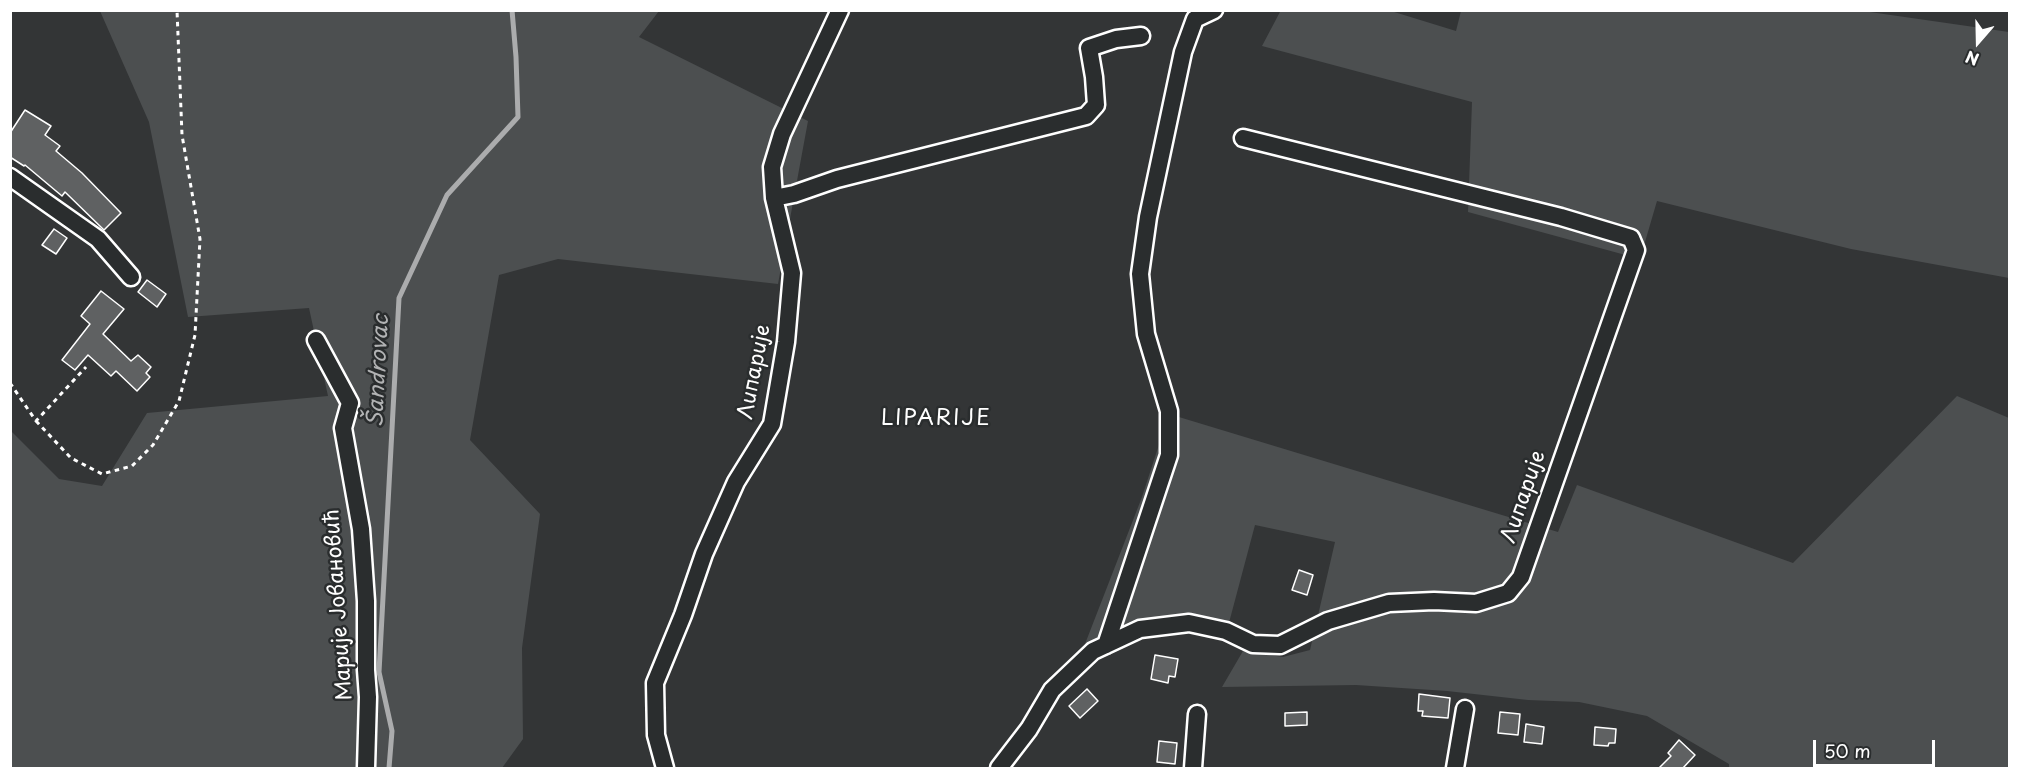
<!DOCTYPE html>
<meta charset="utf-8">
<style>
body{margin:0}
#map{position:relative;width:2020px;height:779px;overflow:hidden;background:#333536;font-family:"Playpen Sans",sans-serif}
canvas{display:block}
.frame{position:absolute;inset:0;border:12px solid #fff;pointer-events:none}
.north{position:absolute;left:1948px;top:12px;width:60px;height:60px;-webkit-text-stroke:4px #2a2d2e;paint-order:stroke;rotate:200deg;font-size:16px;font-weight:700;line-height:24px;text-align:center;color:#fff}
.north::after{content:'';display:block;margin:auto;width:21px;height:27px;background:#fff;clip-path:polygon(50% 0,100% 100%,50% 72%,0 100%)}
.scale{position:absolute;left:1813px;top:740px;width:122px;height:27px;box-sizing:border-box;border:3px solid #fff;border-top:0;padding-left:8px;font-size:18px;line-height:21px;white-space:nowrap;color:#fff;-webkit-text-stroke:4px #2a2d2e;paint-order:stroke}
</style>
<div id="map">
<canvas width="2020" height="779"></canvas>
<div class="frame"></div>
<div class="north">N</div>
<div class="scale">50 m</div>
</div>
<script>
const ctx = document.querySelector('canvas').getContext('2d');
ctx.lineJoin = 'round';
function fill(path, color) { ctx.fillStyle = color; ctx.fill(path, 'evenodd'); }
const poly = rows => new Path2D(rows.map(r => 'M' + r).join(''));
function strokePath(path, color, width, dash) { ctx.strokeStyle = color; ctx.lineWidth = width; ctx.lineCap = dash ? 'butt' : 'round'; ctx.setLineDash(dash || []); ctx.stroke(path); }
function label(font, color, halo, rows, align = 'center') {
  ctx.font = font + ' "Playpen Sans",sans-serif'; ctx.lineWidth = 5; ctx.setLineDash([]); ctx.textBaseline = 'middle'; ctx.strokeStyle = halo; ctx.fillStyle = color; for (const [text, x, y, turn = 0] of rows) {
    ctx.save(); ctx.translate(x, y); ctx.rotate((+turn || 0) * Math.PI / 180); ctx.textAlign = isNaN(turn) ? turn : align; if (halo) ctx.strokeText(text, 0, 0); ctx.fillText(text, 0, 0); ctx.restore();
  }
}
fill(poly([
 [1281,10,1391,11,1456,31,1461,11,1856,10,2009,32,2009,278,1851,249,1657,201,1640,259,1468,212,1472,102,1262,46],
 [100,11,659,11,639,37,808,121,778,284,558,259,499,275,470,440,540,514,522,648,523,739,502,768,11,768,10,430,59,479,102,486,147,413,328,396,309,308,188,317,149,122],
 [1957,396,2009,418,2009,768,1729,768,1729,764,1647,716,1579,702,1528,700,1447,691,1356,685,1222,687,1243,651,1283,657,1310,650,1335,542,1255,525,1226,634,1206,630,1085,644,1142,497,1169,414,1558,532,1577,485,1793,563]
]), '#4c4f50');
strokePath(poly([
 [389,768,392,731,379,672,399,298,447,195,518,117,516,57,512,10]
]), '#abacad', 5);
const building = poly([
 [25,110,51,126,45,135,60,146,56,151,82,173,121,213,104,230,65,192,62,196,25,165,24,166,10,157,10,133,25,110],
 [54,229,67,238,56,254,42,245,54,229],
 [147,280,166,294,157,307,138,292,147,280],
 [101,291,124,309,103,334,131,361,138,355,151,367,146,373,150,377,137,391,116,371,111,376,88,355,75,370,62,360,90,324,81,316,101,291],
 [1299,570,1313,575,1307,595,1292,590,1299,570],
 [1155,655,1178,659,1175,677,1169,676,1168,683,1151,679,1155,655],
 [1087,689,1098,701,1080,718,1069,706,1087,689],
 [1419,694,1450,698,1448,718,1422,716,1423,711,1418,711,1419,694],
 [1307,712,1307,725,1285,726,1285,713,1307,712],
 [1500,712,1520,714,1518,735,1498,733,1500,712],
 [1526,724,1544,727,1542,744,1524,742,1526,724],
 [1595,727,1616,729,1615,743,1609,743,1608,746,1594,745,1595,727],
 [1679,740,1695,755,1683,768,1659,768,1671,756,1668,753,1679,740],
 [1159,741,1177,743,1175,764,1157,762,1159,741]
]);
fill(building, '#5f6162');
strokePath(building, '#fff', 1.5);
const minor = poly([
 [10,177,98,239,131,277],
 [774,198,794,194,837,179,1086,116,1096,105,1094,77,1089,48,1116,39,1141,36],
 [316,340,350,403,343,428,361,529,366,601,366,670,368,697,366,768],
 [1106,645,1169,455,1169,411,1146,334,1140,274,1148,217,1183,52,1195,19,1214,10],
 [665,768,656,735,655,683,683,615,704,554,736,482,772,424,786,342,792,273,774,198,772,167,782,134,840,10],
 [999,768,1029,729,1052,690,1093,651,1140,629,1189,623,1226,631,1253,644,1280,645,1328,621,1389,603,1434,601,1476,603,1508,593,1521,577,1636,250,1631,238,1561,217,1243,138],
 [1193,768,1197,714],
 [1455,768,1465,709]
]);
strokePath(minor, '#fff', 21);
strokePath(poly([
 [10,383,36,421,86,367],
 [36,421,71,458,102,474,132,466,153,445,179,401,195,335,200,239,182,135,177,10]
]), '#fff', 3, [4.5, 4.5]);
strokePath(minor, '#2a2d2e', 16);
label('21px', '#fff', '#2a2d2e', [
 ["Липарије",755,372,-79],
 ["Липарије",1524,497,-71],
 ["Марије Јовановић",339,605,-94]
]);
label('italic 22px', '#b2b3b4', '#2a2d2e', [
 ["Šandrovac",379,371,-87]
]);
ctx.letterSpacing = '1.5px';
label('22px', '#fff', '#2a2d2e', [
 ["LIPARIJE",936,419]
]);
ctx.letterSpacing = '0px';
</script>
